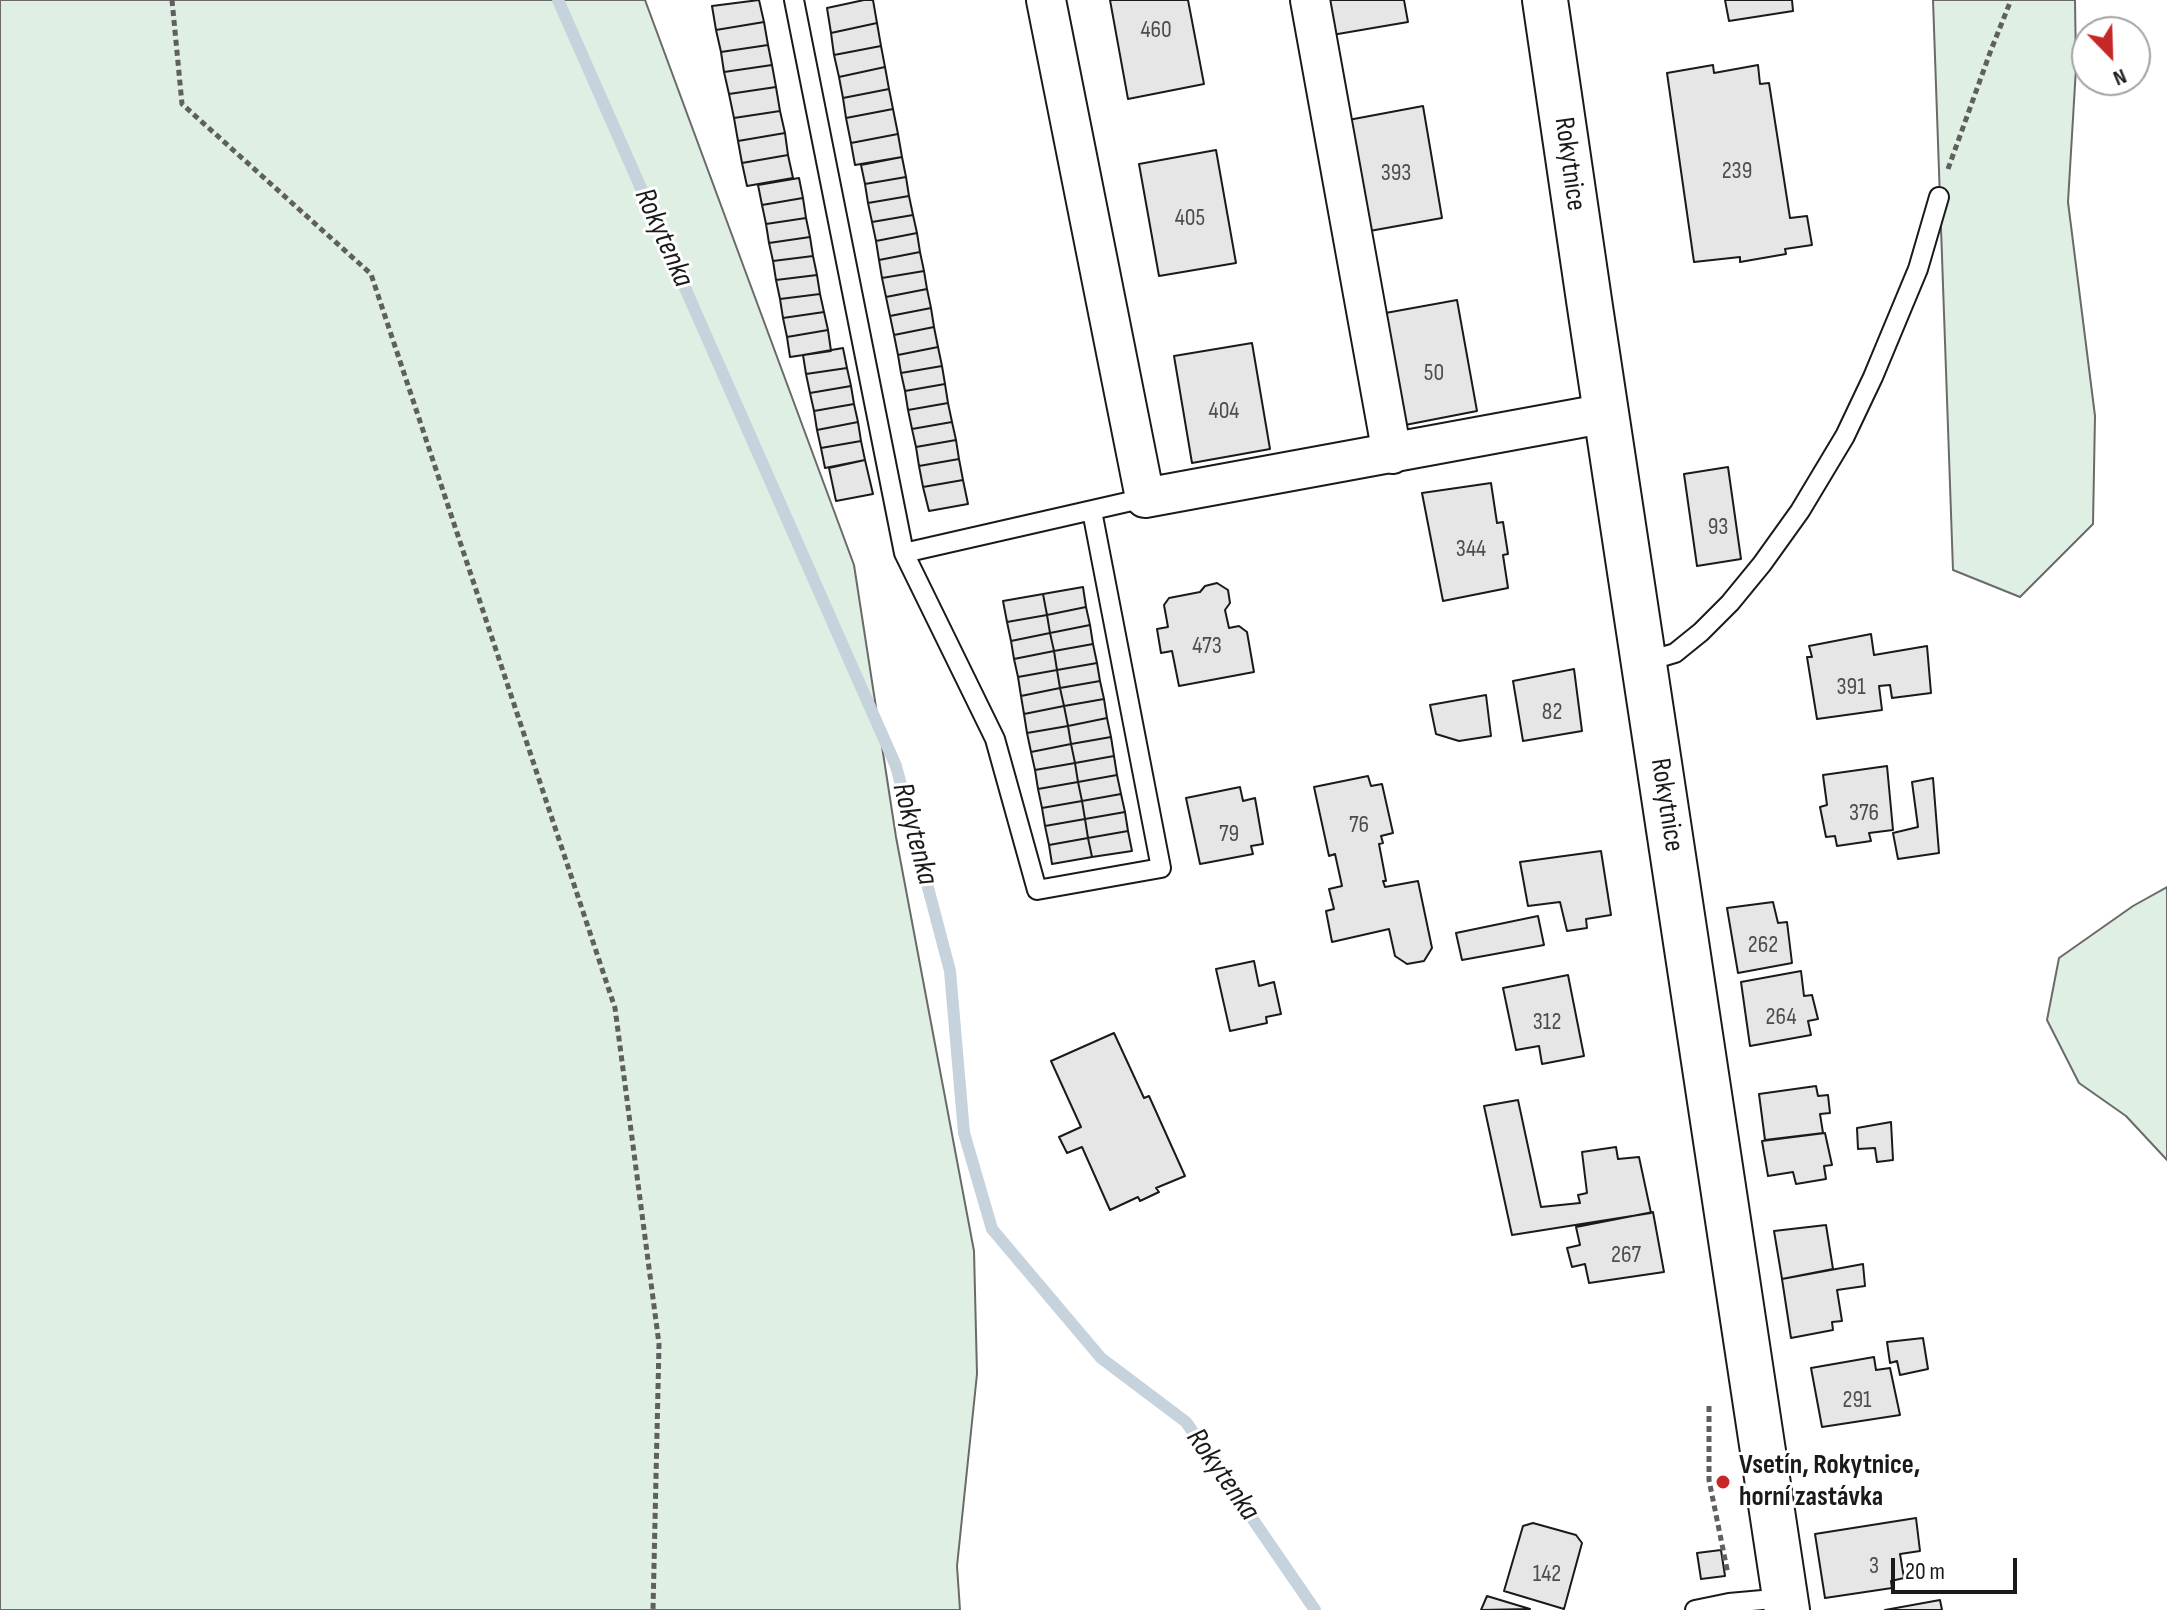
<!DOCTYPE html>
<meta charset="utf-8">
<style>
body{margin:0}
#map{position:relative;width:2167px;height:1610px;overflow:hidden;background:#fff;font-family:"Sofia Sans Condensed",sans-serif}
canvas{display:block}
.north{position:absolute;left:2071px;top:16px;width:80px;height:80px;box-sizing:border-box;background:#fff;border:2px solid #a3a3a3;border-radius:50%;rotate:157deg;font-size:22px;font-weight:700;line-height:32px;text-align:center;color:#1a1a1a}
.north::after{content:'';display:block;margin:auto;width:28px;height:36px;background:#c62828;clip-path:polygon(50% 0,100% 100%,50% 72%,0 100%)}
.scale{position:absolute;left:1891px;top:1558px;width:126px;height:36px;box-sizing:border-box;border:4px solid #1a1a1a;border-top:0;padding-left:10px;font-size:24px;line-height:28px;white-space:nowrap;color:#1a1a1a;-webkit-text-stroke:6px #fff;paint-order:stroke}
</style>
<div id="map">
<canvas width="2167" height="1610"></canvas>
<div class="north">N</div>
<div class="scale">20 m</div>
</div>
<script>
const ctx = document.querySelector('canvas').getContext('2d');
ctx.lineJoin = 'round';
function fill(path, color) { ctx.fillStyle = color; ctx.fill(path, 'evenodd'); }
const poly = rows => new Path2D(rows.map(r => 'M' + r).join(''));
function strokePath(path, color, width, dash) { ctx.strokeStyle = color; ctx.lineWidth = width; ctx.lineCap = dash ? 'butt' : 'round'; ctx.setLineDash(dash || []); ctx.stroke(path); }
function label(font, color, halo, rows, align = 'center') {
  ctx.font = font + ' "Sofia Sans Condensed",sans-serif'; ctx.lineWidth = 6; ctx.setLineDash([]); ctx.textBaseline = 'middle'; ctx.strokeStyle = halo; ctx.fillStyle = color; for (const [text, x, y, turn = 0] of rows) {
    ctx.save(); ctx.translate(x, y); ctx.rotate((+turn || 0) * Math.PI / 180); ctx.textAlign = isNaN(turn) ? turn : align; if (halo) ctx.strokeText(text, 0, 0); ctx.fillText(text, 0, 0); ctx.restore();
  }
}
const green = poly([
 [0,0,645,0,854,565,896,837,974,1251,977,1374,957,1566,960,1610,0,1610,0,0],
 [1933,0,2075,0,2076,68,2068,202,2095,416,2093,524,2020,597,1953,570,1933,0],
 [2167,887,2167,1160,2126,1116,2079,1083,2047,1020,2059,958,2133,906,2167,887]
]);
fill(green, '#e0efe3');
strokePath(green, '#6a6a6a', 2);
strokePath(poly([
 [558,0,896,766,950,971,964,1133,992,1229,1101,1358,1186,1422,1315,1610]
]), '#c6d2dc', 12);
const building = poly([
 [759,0,764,22,716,30,712,6,759,0],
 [864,0,873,0,877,23,831,33,827,8,864,0],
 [1110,0,1188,0,1204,84,1128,99,1110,0],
 [1325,0,1404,0,1408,22,1332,35,1325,0],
 [1725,0,1792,0,1793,11,1729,21,1725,0],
 [764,22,768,45,721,52,716,30,764,22],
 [877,23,881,46,834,55,831,33,877,23],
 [768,45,772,65,724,72,721,52,768,45],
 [881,46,885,67,839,77,834,55,881,46],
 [772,65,776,87,729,94,724,72,772,65],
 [1713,65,1714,73,1758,65,1760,84,1769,83,1790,218,1807,216,1812,245,1785,249,1786,254,1740,262,1740,257,1694,262,1667,73,1713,65],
 [885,67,889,89,843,98,839,77,885,67],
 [776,87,780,111,734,118,729,94,776,87],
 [889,89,893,109,846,118,843,98,889,89],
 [1423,106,1442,218,1364,232,1343,121,1423,106],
 [893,109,898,134,851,143,846,118,893,109],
 [780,111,785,133,738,141,734,118,780,111],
 [785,133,788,155,742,163,738,141,785,133],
 [898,134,902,157,855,165,851,143,898,134],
 [1216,150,1236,263,1159,276,1139,164,1216,150],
 [788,155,793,178,747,186,742,163,788,155],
 [902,157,906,177,865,184,861,165,902,157],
 [906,177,909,196,868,203,865,184,906,177],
 [799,178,803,198,762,205,758,185,799,178],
 [909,196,913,215,872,222,868,203,909,196],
 [803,198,806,218,766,224,762,205,803,198],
 [913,215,917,233,876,241,872,222,913,215],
 [806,218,810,237,769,243,766,224,806,218],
 [917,233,920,252,879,260,876,241,917,233],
 [810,237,813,256,773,261,769,243,810,237],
 [920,252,924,271,882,278,879,260,920,252],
 [813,256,817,275,776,280,773,261,813,256],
 [924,271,927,289,886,297,882,278,924,271],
 [817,275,820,294,780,299,776,280,817,275],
 [927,289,931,308,890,316,886,297,927,289],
 [820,294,824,312,783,318,780,299,820,294],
 [1457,300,1477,411,1400,426,1380,314,1457,300],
 [931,308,934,327,894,335,890,316,931,308],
 [824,312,828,330,787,337,783,318,824,312],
 [934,327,938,347,898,355,894,335,934,327],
 [828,330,831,351,790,357,787,337,828,330],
 [1252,343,1270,449,1192,463,1174,356,1252,343],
 [938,347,942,366,901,373,898,355,938,347],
 [843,348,847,368,806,374,803,355,843,348],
 [942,366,945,384,905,391,901,373,942,366],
 [847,368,851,386,810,393,806,374,847,368],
 [945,384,948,403,908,410,905,391,945,384],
 [851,386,854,404,814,411,810,393,851,386],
 [948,403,952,422,912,429,908,410,948,403],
 [854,404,858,422,817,430,814,411,854,404],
 [858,422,861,441,821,448,817,430,858,422],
 [952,422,956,440,916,447,912,429,952,422],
 [956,440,959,459,919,466,916,447,956,440],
 [861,441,865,460,825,468,821,448,861,441],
 [959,459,963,480,923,487,919,466,959,459],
 [865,460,873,494,836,501,829,468,865,460],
 [1728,467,1741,559,1697,566,1684,474,1728,467],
 [963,480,968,504,929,511,923,487,963,480],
 [1491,483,1497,523,1503,522,1508,554,1503,555,1508,588,1443,601,1422,493,1491,483],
 [1217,583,1228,590,1230,603,1225,610,1229,628,1239,626,1247,632,1254,672,1179,686,1172,651,1161,653,1157,629,1168,627,1164,605,1169,598,1200,592,1205,586,1217,583],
 [1083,587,1086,607,1047,615,1043,594,1083,587],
 [1043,594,1047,615,1007,622,1003,601,1043,594],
 [1086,607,1090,625,1050,633,1047,615,1086,607],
 [1047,615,1050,633,1011,641,1007,622,1047,615],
 [1090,625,1093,644,1054,651,1050,633,1090,625],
 [1050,633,1054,651,1014,659,1011,641,1050,633],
 [1871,634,1874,655,1927,646,1931,693,1892,698,1890,685,1879,686,1882,710,1817,719,1807,657,1812,657,1809,646,1871,634],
 [1093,644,1097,663,1057,670,1054,651,1093,644],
 [1054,651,1057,670,1018,677,1014,659,1054,651],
 [1097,663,1100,681,1060,688,1057,670,1097,663],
 [1574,669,1582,731,1523,741,1513,681,1574,669],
 [1057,670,1060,688,1021,696,1018,677,1057,670],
 [1100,681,1104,699,1064,706,1060,688,1100,681],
 [1060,688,1064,706,1024,714,1021,696,1060,688],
 [1486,695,1491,736,1459,741,1436,734,1430,705,1486,695],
 [1104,699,1107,718,1068,726,1064,706,1104,699],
 [1064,706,1068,726,1027,733,1024,714,1064,706],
 [1107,718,1111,737,1071,744,1068,726,1107,718],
 [1068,726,1071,744,1031,752,1027,733,1068,726],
 [1111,737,1114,756,1075,763,1071,744,1111,737],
 [1071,744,1075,763,1035,770,1031,752,1071,744],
 [1114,756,1117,775,1078,782,1075,763,1114,756],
 [1075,763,1078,782,1038,789,1035,770,1075,763],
 [1887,766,1893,830,1869,833,1871,841,1837,846,1835,836,1826,837,1820,807,1827,805,1823,775,1887,766],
 [1117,775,1121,794,1082,801,1078,782,1117,775],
 [1368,776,1371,786,1382,784,1393,833,1381,836,1383,843,1379,844,1386,881,1383,881,1385,887,1418,881,1432,948,1424,961,1407,964,1395,956,1389,929,1332,942,1326,911,1334,909,1329,889,1342,886,1335,854,1329,856,1314,787,1368,776],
 [1933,778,1939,853,1898,859,1893,833,1918,827,1912,782,1933,778],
 [1078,782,1082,801,1042,808,1038,789,1078,782],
 [1240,787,1243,801,1255,798,1263,844,1251,846,1253,854,1200,864,1186,798,1240,787],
 [1121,794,1125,812,1085,819,1082,801,1121,794],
 [1082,801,1085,819,1045,826,1042,808,1082,801],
 [1125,812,1128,831,1088,838,1085,819,1125,812],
 [1085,819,1088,838,1049,845,1045,826,1085,819],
 [1128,831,1132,851,1092,857,1088,838,1128,831],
 [1088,838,1092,857,1052,864,1049,845,1088,838],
 [1601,851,1611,915,1586,919,1587,928,1567,931,1560,902,1528,906,1520,862,1601,851],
 [1773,902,1778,923,1787,922,1792,963,1738,973,1727,908,1773,902],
 [1538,916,1544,945,1462,960,1456,933,1538,916],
 [1254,961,1259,986,1274,982,1281,1014,1266,1017,1267,1023,1230,1031,1216,969,1254,961],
 [1801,971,1804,996,1812,995,1818,1019,1808,1021,1811,1035,1750,1046,1741,982,1801,971],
 [1568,975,1584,1056,1542,1064,1539,1046,1516,1050,1503,988,1568,975],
 [1114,1033,1144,1098,1149,1096,1185,1176,1156,1188,1159,1192,1140,1201,1138,1197,1110,1210,1082,1147,1067,1153,1059,1137,1081,1127,1051,1061,1114,1033],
 [1816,1086,1818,1096,1828,1095,1830,1113,1820,1114,1823,1133,1765,1140,1759,1094,1816,1086],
 [1518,1100,1541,1207,1580,1203,1578,1195,1587,1193,1582,1152,1616,1147,1618,1159,1639,1157,1651,1213,1512,1235,1484,1106,1518,1100],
 [1891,1122,1893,1160,1877,1162,1875,1148,1858,1149,1857,1128,1891,1122],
 [1825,1133,1832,1165,1824,1166,1826,1179,1796,1184,1793,1172,1768,1176,1762,1141,1825,1133],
 [1653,1212,1664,1272,1589,1283,1585,1264,1572,1267,1567,1248,1580,1245,1576,1227,1653,1212],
 [1826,1225,1833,1269,1782,1279,1774,1231,1826,1225],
 [1863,1264,1865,1286,1837,1290,1842,1321,1832,1322,1833,1330,1791,1338,1782,1279,1863,1264],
 [1923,1338,1928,1369,1900,1375,1897,1361,1890,1363,1887,1342,1923,1338],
 [1874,1357,1876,1370,1890,1368,1900,1415,1822,1427,1811,1368,1874,1357],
 [1916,1518,1920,1551,1900,1554,1904,1578,1891,1581,1892,1588,1825,1598,1815,1534,1916,1518],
 [1533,1523,1576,1535,1582,1543,1564,1609,1504,1591,1523,1526,1533,1523],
 [1721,1550,1725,1576,1701,1579,1697,1553,1721,1550],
 [1487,1596,1530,1609,1481,1610,1487,1596],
 [1940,1600,1942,1610,1885,1610,1940,1600]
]);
fill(building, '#e6e6e6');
strokePath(building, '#1a1a1a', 2);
const service = poly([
 [794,0,904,553,1145,498],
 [904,553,995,739,1037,890,1161,868,1092,511],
 [1645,662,1675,653,1701,632,1730,603,1762,564,1800,511,1845,436,1873,377,1918,269,1939,197],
 [1695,1610,1729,1603,1785,1598]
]);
const minor = poly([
 [1046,0,1145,498,1607,413],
 [1310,0,1392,454]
]);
const primary = poly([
 [1545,0,1590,307,1787,1610]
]);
strokePath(service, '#1a1a1a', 22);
strokePath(minor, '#1a1a1a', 42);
strokePath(primary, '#1a1a1a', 48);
strokePath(poly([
 [172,0,182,104,371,274,615,1008,659,1344,653,1610],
 [1948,169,1991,50,2011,0],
 [1709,1406,1709,1480,1728,1574]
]), '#5f5f5f', 5, [6, 4]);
strokePath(service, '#fff', 18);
strokePath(minor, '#fff', 38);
strokePath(primary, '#fff', 44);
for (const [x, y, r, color] of [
 [1723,1482,8,"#c62828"]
]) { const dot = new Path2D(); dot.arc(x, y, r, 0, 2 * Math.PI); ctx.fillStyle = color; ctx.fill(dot); strokePath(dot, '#fff', 3); }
label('24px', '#4d4d4d', null, [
 ["460",1156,31],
 ["239",1737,172],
 ["393",1396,174],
 ["405",1190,219],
 ["50",1434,374],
 ["404",1224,412],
 ["93",1718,528],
 ["344",1471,550],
 ["473",1207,647],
 ["391",1851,688],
 ["82",1552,713],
 ["376",1864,814],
 ["76",1359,826],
 ["79",1229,835],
 ["262",1763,946],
 ["264",1781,1018],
 ["312",1547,1023],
 ["267",1626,1256],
 ["291",1857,1401],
 ["3",1874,1567],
 ["142",1547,1575]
]);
label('28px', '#1a1a1a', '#fff', [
 ["Rokytnice",1569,164,82],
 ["Rokytnice",1666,805,81]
]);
label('bold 28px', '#1a1a1a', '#fff', [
 ["Vsetín, Rokytnice,",1739,1466],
 ["horní zastávka",1739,1498]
], 'left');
label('italic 30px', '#1a1a1a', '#fff', [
 ["Rokytenka",663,238,66],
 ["Rokytenka",914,834,75],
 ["Rokytenka",1222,1475,55]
]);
</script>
